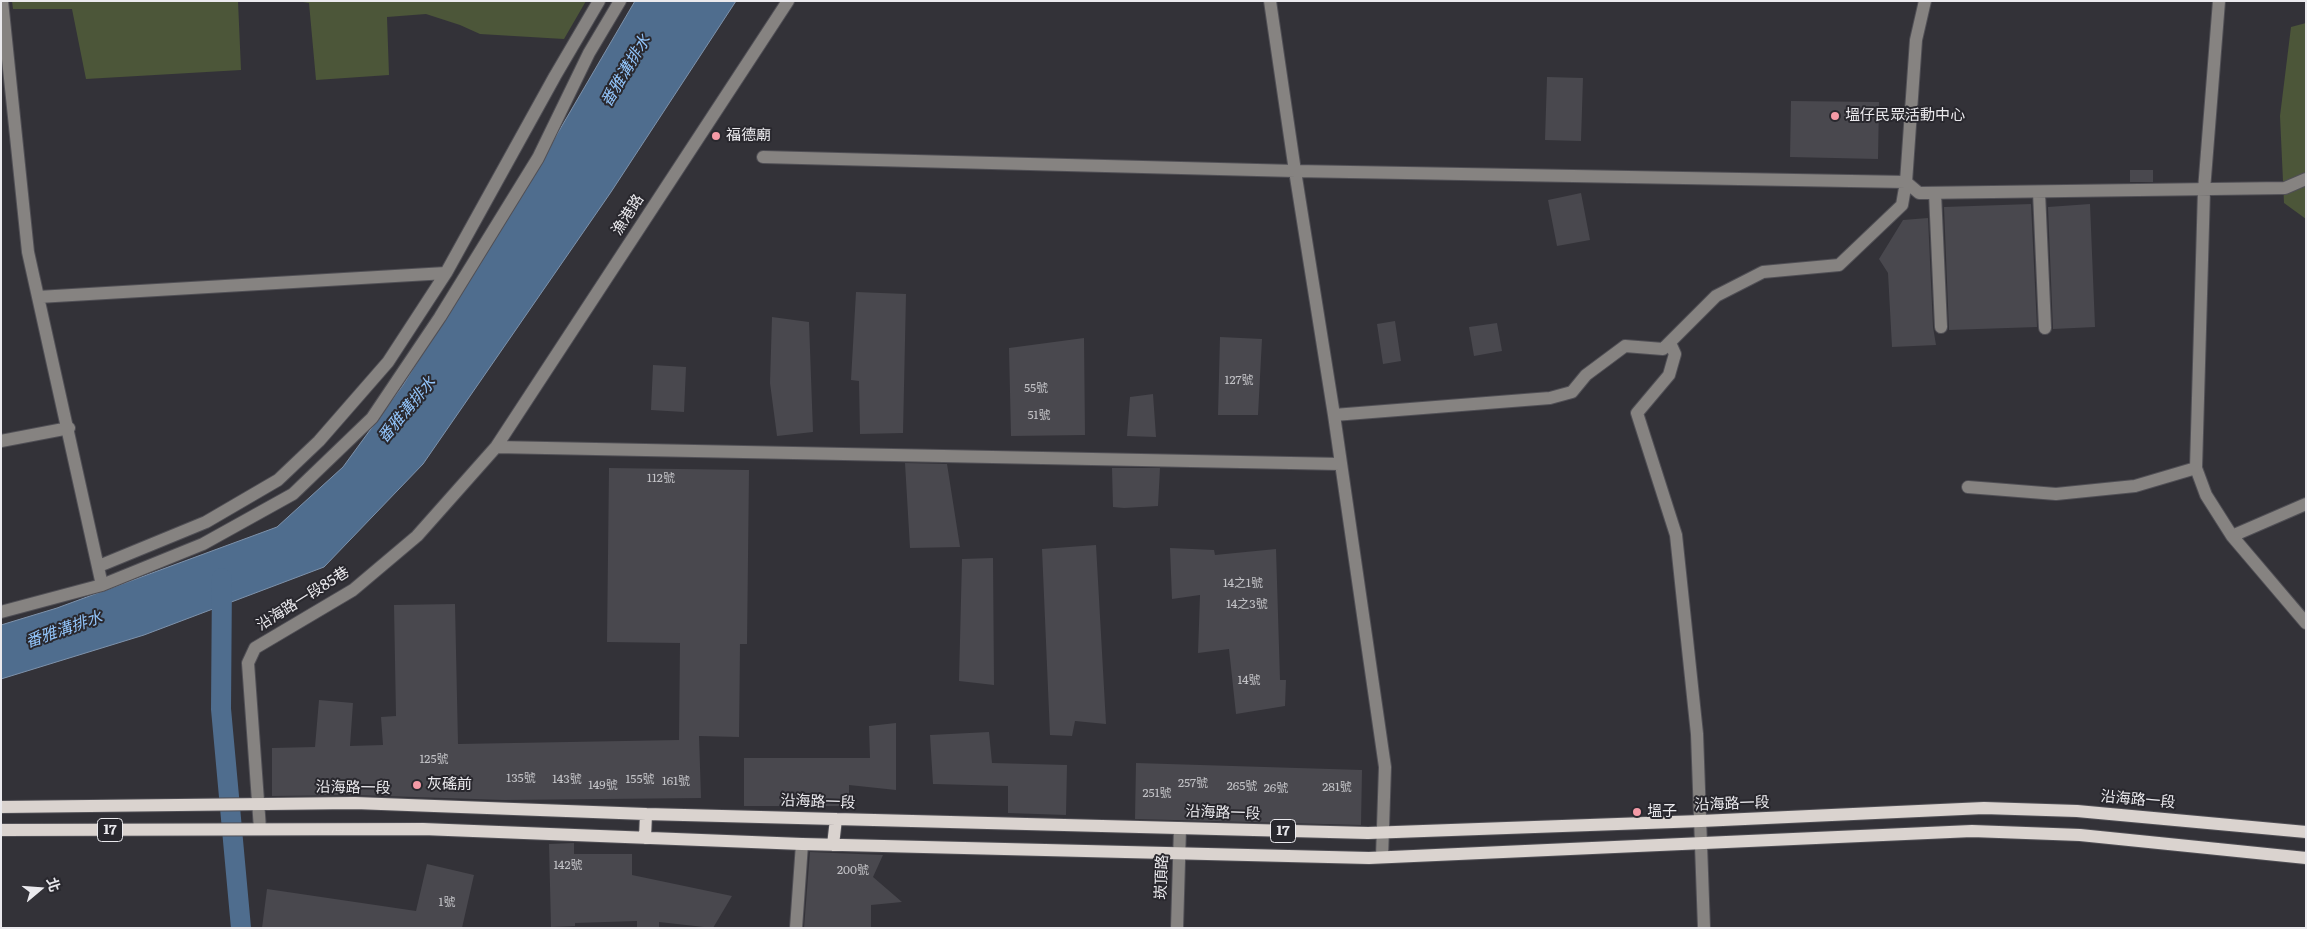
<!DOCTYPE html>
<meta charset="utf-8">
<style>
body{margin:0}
#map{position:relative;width:2307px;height:929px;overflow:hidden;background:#333238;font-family:Literata,"Noto Sans TC",serif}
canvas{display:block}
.frame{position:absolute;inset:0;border:2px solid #ebeaee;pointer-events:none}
.north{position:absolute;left:15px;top:864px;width:50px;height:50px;-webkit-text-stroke:4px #29282e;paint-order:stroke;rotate:72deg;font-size:14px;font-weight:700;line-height:20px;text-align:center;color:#ebeaee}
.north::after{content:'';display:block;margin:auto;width:18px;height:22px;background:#ebeaee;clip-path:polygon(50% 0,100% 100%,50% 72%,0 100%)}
</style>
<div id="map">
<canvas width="2307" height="929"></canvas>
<div class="frame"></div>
<div class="north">北</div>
</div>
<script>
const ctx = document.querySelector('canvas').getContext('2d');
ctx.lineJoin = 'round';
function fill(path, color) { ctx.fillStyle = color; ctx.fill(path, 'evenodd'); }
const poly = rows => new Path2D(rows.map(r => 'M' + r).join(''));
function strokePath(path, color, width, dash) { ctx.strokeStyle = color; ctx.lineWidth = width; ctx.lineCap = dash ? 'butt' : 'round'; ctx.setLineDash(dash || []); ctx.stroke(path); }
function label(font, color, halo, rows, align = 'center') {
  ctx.font = font + ' Literata,"Noto Sans TC",serif'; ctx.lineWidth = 4; ctx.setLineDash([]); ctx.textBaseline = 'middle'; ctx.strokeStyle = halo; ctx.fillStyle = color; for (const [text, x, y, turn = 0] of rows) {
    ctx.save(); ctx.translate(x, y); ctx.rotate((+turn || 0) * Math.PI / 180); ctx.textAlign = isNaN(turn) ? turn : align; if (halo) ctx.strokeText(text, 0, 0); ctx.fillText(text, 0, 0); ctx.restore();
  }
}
fill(poly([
 [12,1,238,1,241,70,86,79,72,9,13,9],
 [297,1,586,1,564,39,480,34,460,25,426,14,387,17,389,75,316,80,309,3],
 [2306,23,2306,219,2284,203,2280,116,2291,27]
]), '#4c5639');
const water = poly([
 [635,1,736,1,611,192,423,464,324,567,144,635,1,679,1,625,57,608,277,527,343,467,403,385,539,165,635,1]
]);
fill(water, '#4f6d8e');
strokePath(water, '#7e92ab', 1);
strokePath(poly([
 [222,578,221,709,241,928]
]), '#4f6d8e', 20);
fill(poly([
 [1547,77,1583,78,1581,141,1545,140],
 [1791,101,1879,102,1878,159,1790,157],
 [2130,170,2153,170,2153,182,2130,182],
 [1581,193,1590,240,1557,246,1548,200],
 [2031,204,2037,327,1949,330,1944,207],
 [2090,204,2095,327,2053,329,2048,207],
 [1928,218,1933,327,1936,345,1892,347,1888,273,1879,259,1903,220],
 [856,292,906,294,903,433,860,434,859,381,851,380],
 [772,317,809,322,813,432,777,436,770,383],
 [1395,321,1401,361,1383,364,1377,324],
 [1497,323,1502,351,1474,356,1469,327],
 [1220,337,1262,339,1258,415,1218,415],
 [1084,338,1085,435,1011,436,1009,348],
 [653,365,686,367,684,412,651,410],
 [1153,394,1156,437,1127,436,1130,397],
 [905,463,947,464,960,547,910,548],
 [609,468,749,470,747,644,740,644,739,737,699,736,701,798,504,800,355,795,272,796,272,748,315,747,319,700,353,703,350,746,383,745,381,717,396,716,394,605,455,604,458,744,679,740,680,643,607,642],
 [1112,468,1160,468,1158,506,1124,508,1113,507],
 [1096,545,1106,724,1075,721,1072,736,1050,735,1042,549],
 [1170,548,1214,550,1215,555,1276,549,1280,680,1286,680,1285,706,1236,714,1229,649,1198,653,1200,595,1172,599],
 [993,558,994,685,959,681,962,559],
 [896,723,896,790,849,785,849,806,744,806,744,758,870,758,869,726],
 [989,732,992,763,1067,765,1066,815,1008,813,1008,786,933,784,930,735],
 [1136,763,1362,770,1361,825,1135,819],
 [574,843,574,854,632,854,632,875,732,896,713,928,659,922,659,928,637,928,637,921,575,923,575,926,551,927,549,844],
 [810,852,883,855,873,877,902,902,871,905,871,928,804,928],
 [427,864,474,875,462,928,262,928,267,889,416,911]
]), '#49484e');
const minor = poly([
 [2,1,28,252,102,585],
 [1270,1,1295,171,1334,415,1385,767,1382,857],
 [2219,1,2204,190,2196,468,2206,495,2232,536,2306,623],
 [763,157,1295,171,1906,182,1919,193,2285,188,2306,179],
 [2039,192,2045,328],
 [1935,193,1941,327],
 [38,297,446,273],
 [1670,343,1675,354,1669,375,1637,413,1676,535,1697,734,1704,928],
 [1334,415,1550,398,1572,392,1586,375,1625,346,1663,349,1716,296,1763,272,1839,265,1902,205,1906,182,1916,40,1925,1],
 [1,441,69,428],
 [496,447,1340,464],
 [1968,487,2056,494,2135,486,2196,468],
 [2232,536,2306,504],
 [99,566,206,522,278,480,319,441,388,362,446,273,555,76,599,1],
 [1,612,102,585,203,544,293,494,372,418,440,317,538,158,589,53,620,1],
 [260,829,248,663,255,648,353,590,417,536,496,447,788,1],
 [796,928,802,844],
 [1177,928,1180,828]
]);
const major = poly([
 [1,807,355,803,646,814,1368,833,1701,821,1984,808,2077,811,2306,832],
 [1,830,423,829,802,844,1369,858,1972,831,2080,835,2306,858],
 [645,838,646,814],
 [833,845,836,819]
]);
strokePath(minor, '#504f55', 14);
strokePath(major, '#504f55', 14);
strokePath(minor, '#868381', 12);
strokePath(major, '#dad3cf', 12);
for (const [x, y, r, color] of [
 [1835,116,5,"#f49aa6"],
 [716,136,5,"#f49aa6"],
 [417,785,5,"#f49aa6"],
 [1637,812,5,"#f49aa6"]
]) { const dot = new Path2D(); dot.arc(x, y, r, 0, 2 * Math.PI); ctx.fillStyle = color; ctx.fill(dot); strokePath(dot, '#29282e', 2); }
label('12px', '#c2c2c6', null, [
 ["127號",1239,380],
 ["55號",1036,388],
 ["51號",1039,415],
 ["112號",661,478],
 ["14之1號",1243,583],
 ["14之3號",1247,604],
 ["14號",1249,680],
 ["125號",434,759],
 ["135號",521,778],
 ["143號",567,779],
 ["155號",640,779],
 ["161號",676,781],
 ["257號",1193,783],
 ["149號",603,785],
 ["265號",1242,786],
 ["281號",1337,787],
 ["26號",1276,788],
 ["251號",1157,793],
 ["142號",568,865],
 ["200號",853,870],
 ["1號",447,902]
]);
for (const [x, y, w] of [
 [110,830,25],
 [1283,831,25]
]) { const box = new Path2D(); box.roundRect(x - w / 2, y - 11.5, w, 23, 4); ctx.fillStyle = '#29282e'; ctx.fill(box); strokePath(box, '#ebeaee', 1); }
label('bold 14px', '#ebeaee', null, [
 ["17",110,830],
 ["17",1283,831]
]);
label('15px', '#ebeaee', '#29282e', [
 ["塭仔民眾活動中心",1845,116],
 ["福德廟",726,136],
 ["灰磘前",427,785],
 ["塭子",1647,812]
], 'left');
label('15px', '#ebeaee', '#29282e', [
 ["漁港路",628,215,-57],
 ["沿海路一段85巷",303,599,-32],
 ["沿海路一段",353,788,1],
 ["沿海路一段",2138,800,5],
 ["沿海路一段",818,802,2],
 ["沿海路一段",1732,804,-2],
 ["沿海路一段",1223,813,2],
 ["崁頂路",1162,877,-88]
]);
label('italic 16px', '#92c4fa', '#29282e', [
 ["番雅溝排水",626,71,-59],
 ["番雅溝排水",407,410,-50],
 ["番雅溝排水",64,630,-19]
]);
</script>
